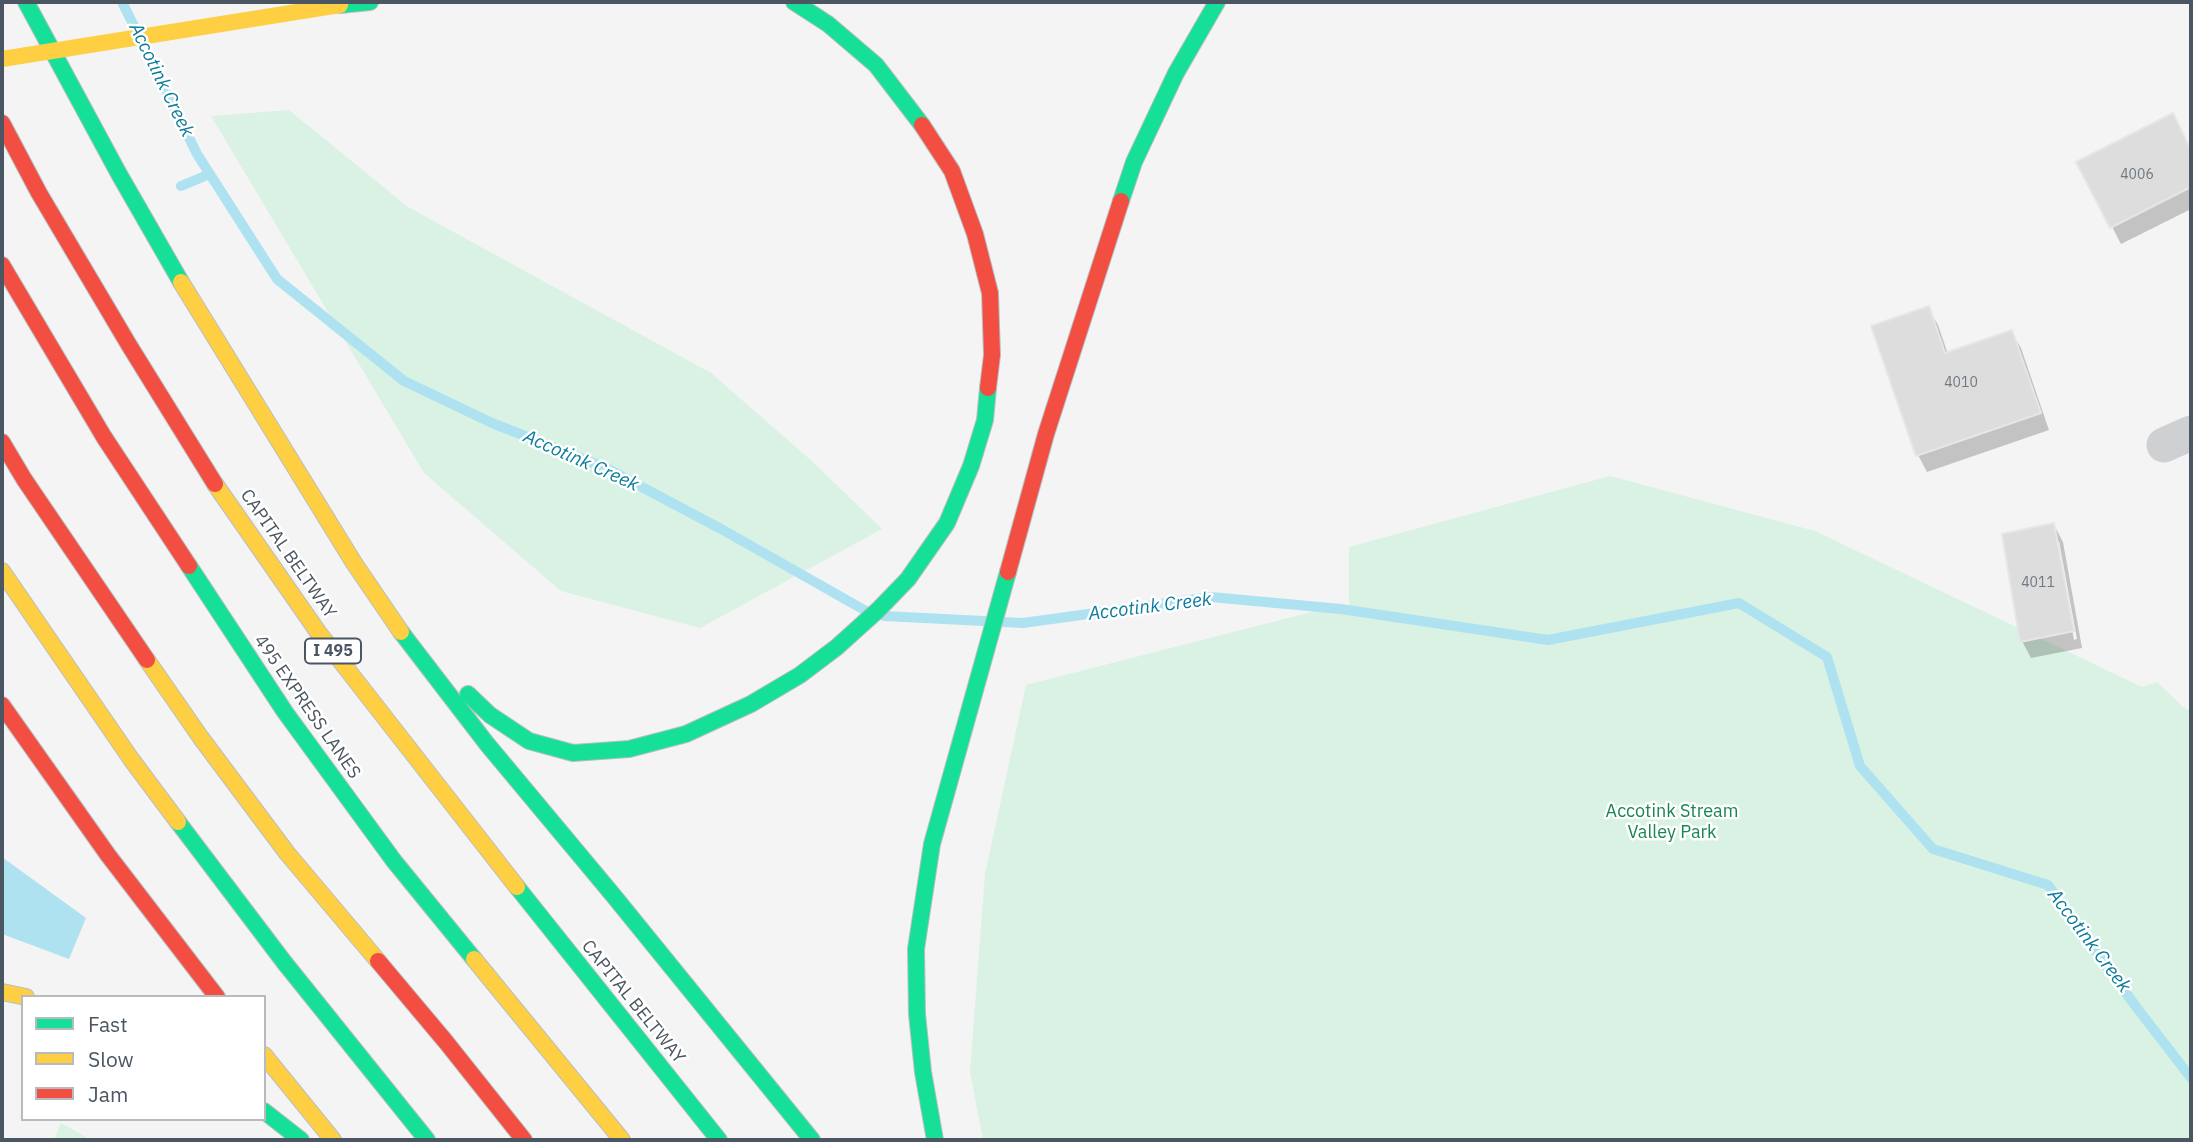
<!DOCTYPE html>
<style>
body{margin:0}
#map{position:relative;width:2193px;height:1142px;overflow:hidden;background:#f4f4f4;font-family:"IBM Plex Sans",sans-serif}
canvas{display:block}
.frame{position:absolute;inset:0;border:4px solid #4a5661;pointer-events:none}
.legend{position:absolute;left:21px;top:995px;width:245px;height:126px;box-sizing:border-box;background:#fff;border:2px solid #b7bbc0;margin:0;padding:9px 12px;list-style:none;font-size:21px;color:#4a5661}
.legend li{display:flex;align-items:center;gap:14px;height:35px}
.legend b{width:35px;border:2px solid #b7bbc0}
</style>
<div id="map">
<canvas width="2193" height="1142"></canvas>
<div class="frame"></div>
<ul class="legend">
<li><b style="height:9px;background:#16e098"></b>Fast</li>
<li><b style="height:9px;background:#ffcf43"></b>Slow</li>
<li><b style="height:9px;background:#f24e42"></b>Jam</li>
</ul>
</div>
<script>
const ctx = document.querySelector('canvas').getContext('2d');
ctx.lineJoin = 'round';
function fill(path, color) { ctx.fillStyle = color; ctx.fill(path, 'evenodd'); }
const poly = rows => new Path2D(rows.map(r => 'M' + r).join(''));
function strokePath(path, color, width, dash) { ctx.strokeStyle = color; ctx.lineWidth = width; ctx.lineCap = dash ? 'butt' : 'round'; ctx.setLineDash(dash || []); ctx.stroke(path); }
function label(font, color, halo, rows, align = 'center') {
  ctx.font = font + ' "IBM Plex Sans",sans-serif'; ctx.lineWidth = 5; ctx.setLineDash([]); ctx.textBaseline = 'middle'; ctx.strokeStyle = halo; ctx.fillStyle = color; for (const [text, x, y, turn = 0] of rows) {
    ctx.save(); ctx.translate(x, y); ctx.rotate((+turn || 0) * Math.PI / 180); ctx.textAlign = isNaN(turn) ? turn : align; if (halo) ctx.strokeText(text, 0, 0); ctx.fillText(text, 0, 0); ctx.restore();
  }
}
fill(poly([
 [289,110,408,207,711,373,813,462,882,529,700,628,561,591,424,473,211,116],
 [1610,476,1815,531,2142,687,2157,682,2183,707,2191,711,2191,1140,983,1140,970,1072,985,874,1026,685,1335,606,1349,607,1349,547],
 [61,1123,91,1140,54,1140]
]), '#d9f2e3');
fill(poly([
 [2,857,86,918,69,959,2,934]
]), '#aee2f0');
fill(poly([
 [2181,132,2191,152,2191,209,2121,244,2078,162],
 [1928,308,1938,325,1948,354,2011,332,2021,348,2049,430,1927,472,1918,455,1873,327],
 [2054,525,2063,542,2082,648,2031,658,2022,641],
 [2056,541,2059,541,2077,639,2074,640]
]), '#0003');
strokePath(poly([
 [122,2,136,30],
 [143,44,197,154,277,279,404,381,492,423,606,468,723,530,866,611],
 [181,186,210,174],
 [884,616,1023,623,1211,597,1341,609,1548,640,1739,603,1827,657,1860,766,1933,849,2048,885,2134,1004,2191,1078]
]), '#aee2f0', 10);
const building = poly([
 [2173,113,2191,150,2191,187,2110,228,2076,162,2173,113],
 [1929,306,1945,353,2012,330,2041,413,1916,456,1871,326,1929,306],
 [2054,523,2074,631,2020,642,2002,534,2054,523]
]);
fill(building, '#ddddde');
strokePath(building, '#e5e6e7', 2);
const fast = poly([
 [26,2,119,174,181,282],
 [794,2,828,24,876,65,922,125],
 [340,5,370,2],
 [1121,201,1134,162,1176,73,1217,2],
 [189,566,285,712,394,861,474,959],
 [401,632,487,744,613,895,812,1140],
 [468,694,490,715,529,741,573,753,629,749,686,734,751,704,800,675,837,647,878,610,908,579,947,523,971,466,985,420,988,388],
 [178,822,284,962,427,1140],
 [517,887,719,1140],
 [264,1111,301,1140],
 [935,1140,923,1072,917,1014,916,949,932,844,1008,572]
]);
const slow = poly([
 [181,282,354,563,401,632],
 [215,484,318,632,517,887],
 [2,571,131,759,178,822],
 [147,660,201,738,287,853,378,961],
 [474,959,622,1140],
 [2,992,26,997],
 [264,1055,333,1140]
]);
const jam = poly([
 [2,123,39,193,129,345,215,484],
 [922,125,952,171,975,234,990,293,992,355,988,388],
 [2,265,104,437,189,566],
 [2,442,24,479,147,660],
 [1008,572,1046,434,1121,201],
 [2,705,108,855,217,997],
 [378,961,446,1042,524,1140]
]);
strokePath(fast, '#b9bec3', 18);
strokePath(slow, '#b9bec3', 18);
strokePath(jam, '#b9bec3', 18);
strokePath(poly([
 [2164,445,2191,433]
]), '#ced0d2', 35);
strokePath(fast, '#16e098', 16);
strokePath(slow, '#ffcf43', 16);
strokePath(jam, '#f24e42', 16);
strokePath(poly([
 [2,59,340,5]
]), '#ffcf43', 16);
label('14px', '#707881', null, [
 ["4006",2137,175],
 ["4010",1961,383],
 ["4011",2038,583]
]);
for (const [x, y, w] of [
 [333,651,56]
]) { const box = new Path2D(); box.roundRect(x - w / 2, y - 12.5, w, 25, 5); ctx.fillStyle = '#fff'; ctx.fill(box); strokePath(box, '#4a5661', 2); }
label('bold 16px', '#4a5661', null, [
 ["I 495",333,651]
]);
label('18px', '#4a5661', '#fff', [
 ["CAPITAL BELTWAY",288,554,55],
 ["495 EXPRESS LANES",307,707,55],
 ["CAPITAL BELTWAY",633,1002,51]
]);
label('18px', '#17864f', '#fff', [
 ["Accotink Stream",1672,812],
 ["Valley Park",1672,833]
]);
label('italic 19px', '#0c7c9b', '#fff', [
 ["Accotink Creek",161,80,64],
 ["Accotink Creek",581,461,24],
 ["Accotink Creek",1150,607,-7],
 ["Accotink Creek",2089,941,53]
]);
</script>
